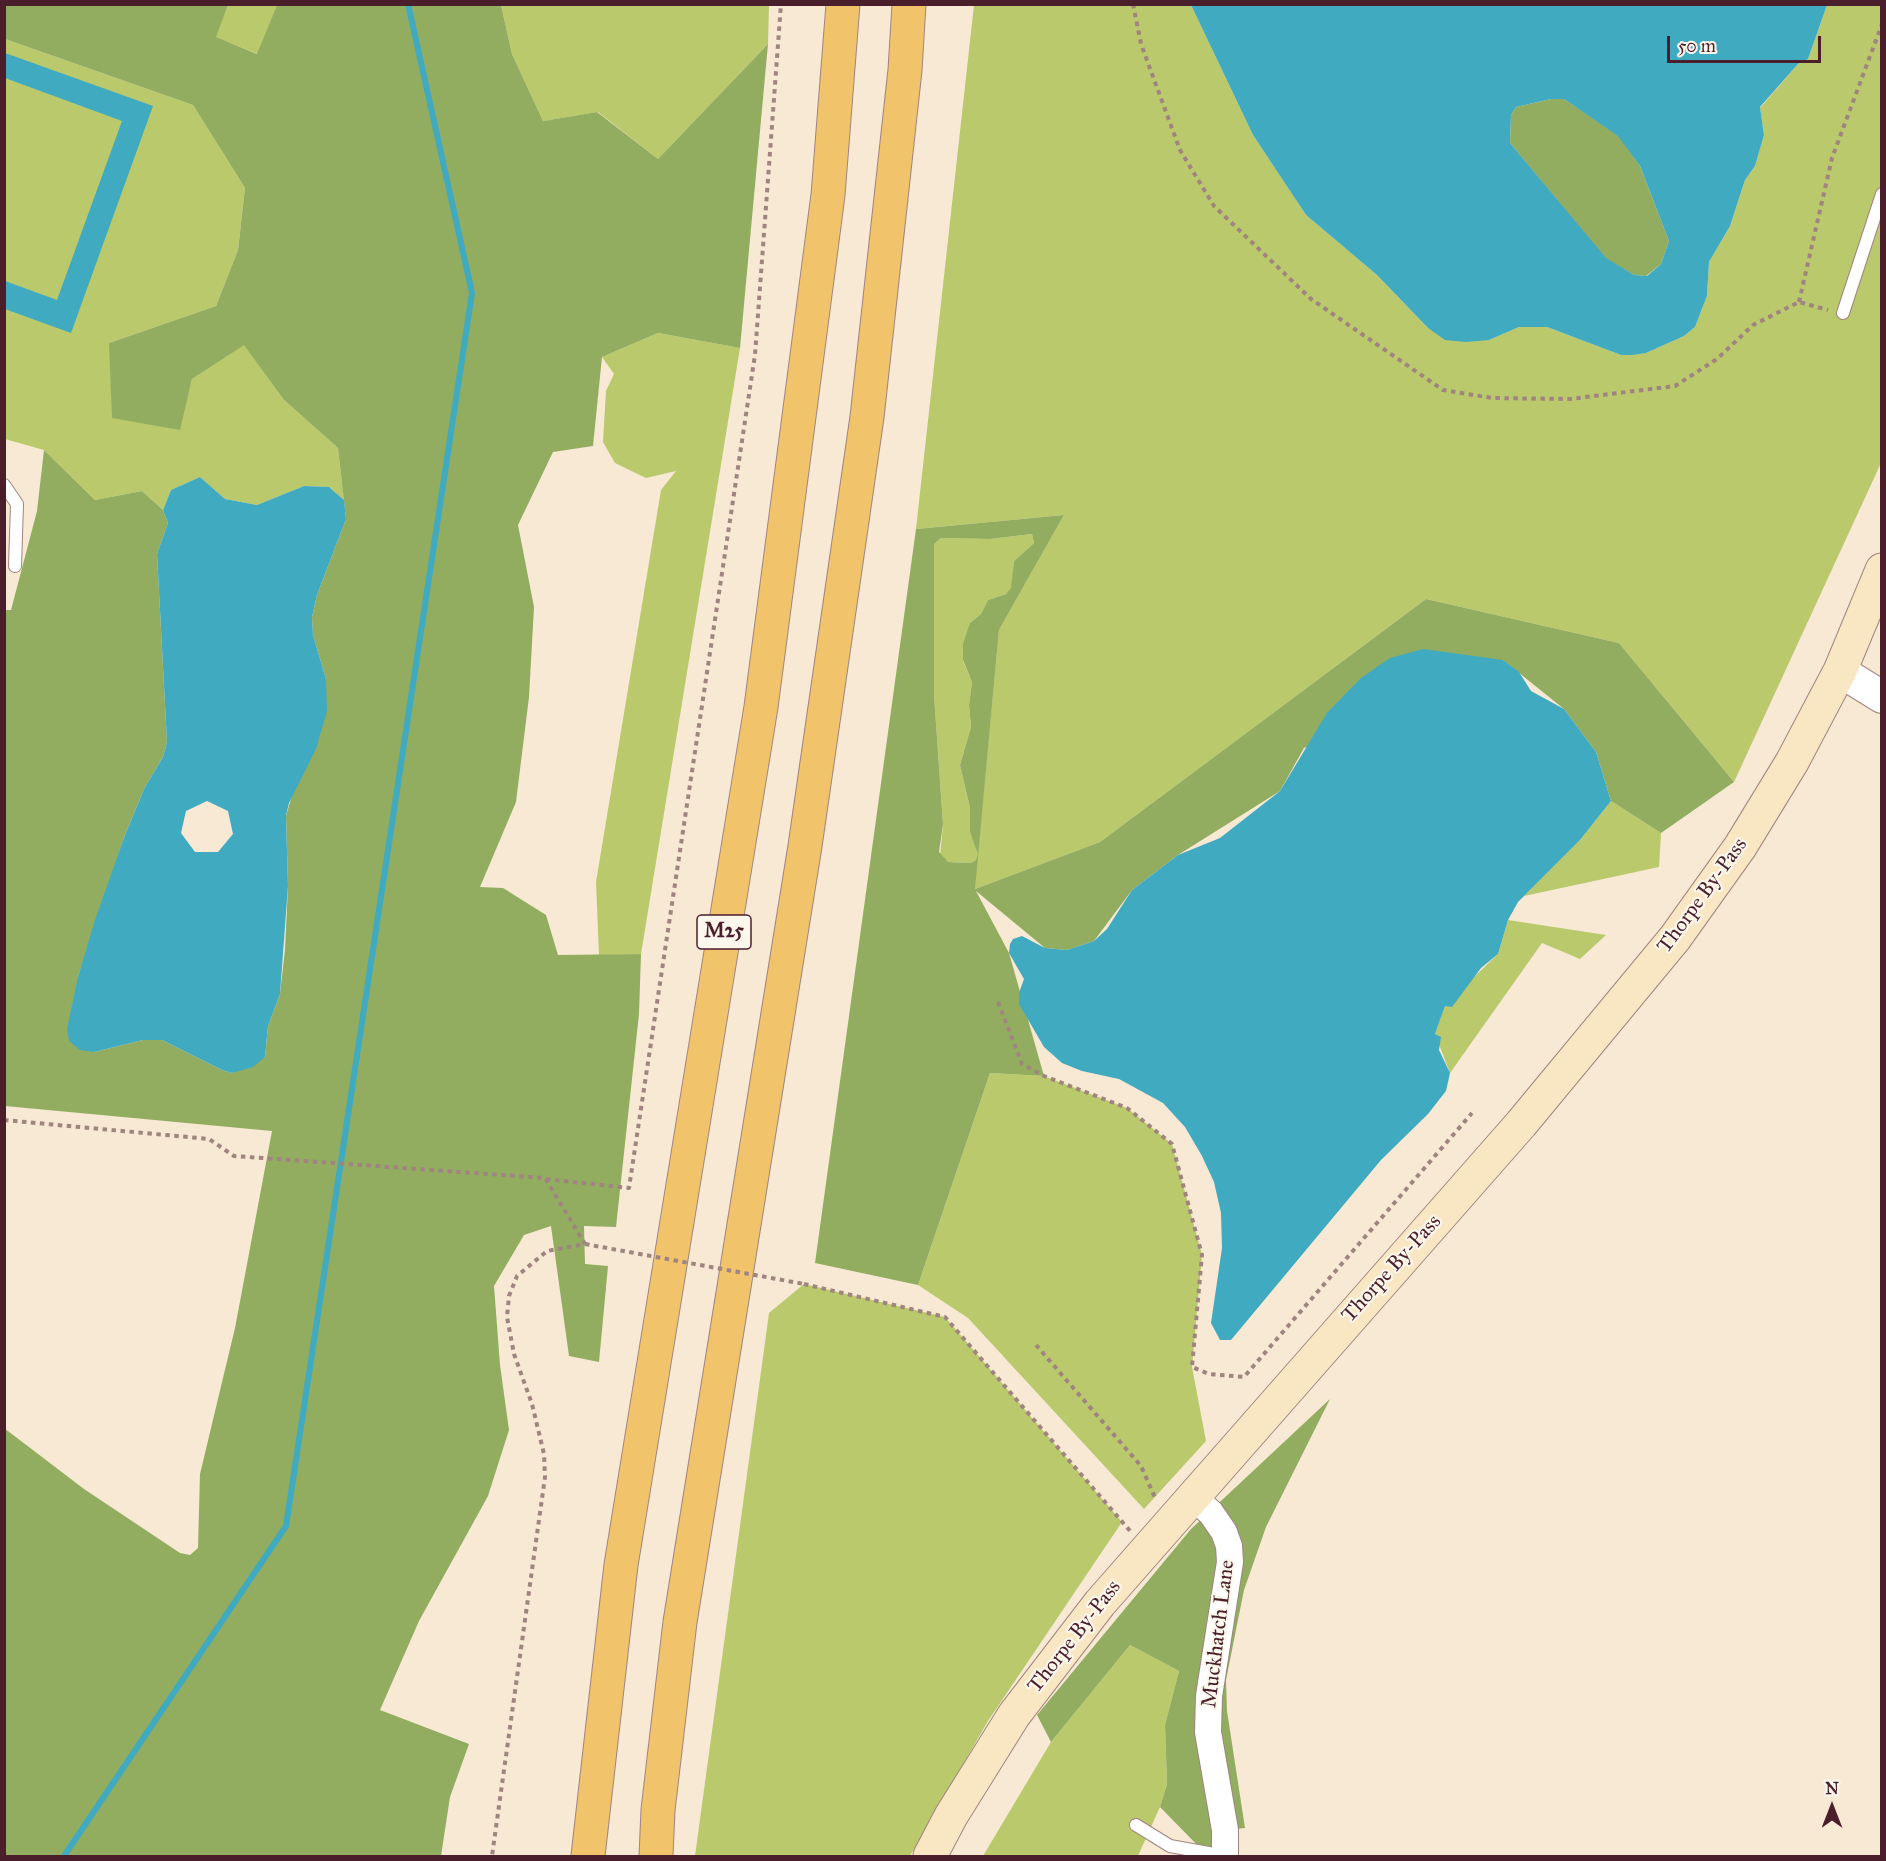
<!DOCTYPE html>
<style>
body{margin:0}
#map{position:relative;width:1886px;height:1861px;overflow:hidden;background:#f7e9d4;font-family:"IM FELL Great Primer",serif}
canvas{display:block}
.frame{position:absolute;inset:0;border:6px solid #4a1f2b;pointer-events:none}
.north{position:absolute;left:1802px;top:1777px;width:60px;height:60px;-webkit-text-stroke:4px #fbf7ec;paint-order:stroke;rotate:0deg;font-size:16px;font-weight:700;line-height:24px;text-align:center;color:#4a1f2b}
.north::after{content:'';display:block;margin:auto;width:21px;height:27px;background:#4a1f2b;clip-path:polygon(50% 0,100% 100%,50% 72%,0 100%)}
.scale{position:absolute;left:1667px;top:36px;width:154px;height:27px;box-sizing:border-box;border:3px solid #4a1f2b;border-top:0;padding-left:8px;font-size:18px;line-height:21px;white-space:nowrap;color:#4a1f2b;-webkit-text-stroke:4px #fbf7ec;paint-order:stroke}
</style>
<div id="map">
<canvas width="1886" height="1861"></canvas>
<div class="frame"></div>
<div class="north">N</div>
<div class="scale">50 m</div>
</div>
<script>
const ctx = document.querySelector('canvas').getContext('2d');
ctx.lineJoin = 'round';
function fill(path, color) { ctx.fillStyle = color; ctx.fill(path, 'evenodd'); }
const poly = rows => new Path2D(rows.map(r => 'M' + r).join(''));
function strokePath(path, color, width, dash) { ctx.strokeStyle = color; ctx.lineWidth = width; ctx.lineCap = dash ? 'butt' : 'round'; ctx.setLineDash(dash || []); ctx.stroke(path); }
function label(font, color, halo, rows, align = 'center') {
  ctx.font = font + ' "IM FELL Great Primer",serif'; ctx.lineWidth = 4.5; ctx.setLineDash([]); ctx.textBaseline = 'middle'; ctx.strokeStyle = halo; ctx.fillStyle = color; for (const [text, x, y, turn = 0] of rows) {
    ctx.save(); ctx.translate(x, y); ctx.rotate((+turn || 0) * Math.PI / 180); ctx.textAlign = isNaN(turn) ? turn : align; if (halo) ctx.strokeText(text, 0, 0); ctx.fillText(text, 0, 0); ctx.restore();
  }
}
fill(poly([
 [228,5,277,5,258,54,215,37],
 [501,5,769,5,768,44,658,159,598,112,543,121,512,54],
 [974,5,1191,5,1253,135,1306,215,1377,275,1428,328,1489,340,1519,327,1547,327,1621,355,1646,353,1684,336,1695,327,1707,296,1709,262,1730,226,1745,180,1755,166,1764,135,1760,108,1798,64,1808,59,1827,5,1881,5,1881,463,1734,782,1619,643,1426,599,1100,842,975,889,976,860,971,863,948,862,940,856,943,824,934,695,934,544,941,538,990,539,1032,534,1034,543,1014,561,1012,588,1006,594,988,600,981,614,970,623,963,661,972,682,969,705,971,727,960,765,970,808,970,832,978,851,999,630,1064,515,916,529],
 [5,39,193,105,245,188,238,250,216,306,109,343,179,430,192,379,244,344,284,400,338,448,344,500,329,487,304,486,257,505,225,499,200,477,171,490,163,510,142,491,95,500,44,450,5,439],
 [658,333,740,348,641,954,599,955,596,882,661,490,676,471,646,478,615,463,603,442,606,391,614,374,602,357],
 [1611,801,1661,833,1659,867,1524,896,1580,840],
 [1508,920,1606,935,1580,959,1542,943,1450,1073,1435,1034,1445,1005,1498,954],
 [990,1073,1044,1076,1127,1108,1172,1144,1202,1255,1192,1367,1206,1441,1144,1509,968,1318,918,1285],
 [804,1284,945,1317,1122,1522,988,1721,910,1856,695,1856,769,1313],
 [1130,1645,1179,1671,1165,1725,1167,1784,1160,1807,1138,1856,983,1856,1051,1742]
]), '#b9c96c');
fill(poly([
 [5,5,228,5,216,37,257,54,277,5,501,5,512,54,543,121,597,112,658,159,768,44,740,348,658,333,602,357,593,446,553,452,518,525,534,607,529,697,516,802,480,887,503,888,546,915,558,955,641,954,639,1014,616,1227,584,1226,585,1264,608,1266,599,1362,569,1356,551,1226,524,1235,494,1286,500,1365,509,1430,488,1496,419,1621,380,1710,469,1744,450,1797,441,1856,5,1856,4,1428,84,1489,180,1553,190,1555,198,1548,200,1474,235,1328,272,1131,5,1106,5,610,11,610,37,511,44,450,95,500,142,491,163,510,168,523,157,554,167,742,163,757,145,787,125,835,78,977,94,1052,143,1040,162,1040,222,1070,232,1073,265,1057,268,1026,280,994,285,949,288,886,286,816,326,679,313,635,312,617,317,595,346,519,338,448,284,400,244,345,192,379,180,430,112,418,109,343,216,306,238,250,245,188,193,105,5,39],
 [1551,99,1564,99,1619,136,1640,166,1669,241,1661,264,1646,276,1634,275,1606,259,1510,143,1511,115,1516,107],
 [1064,515,999,630,975,889,1100,842,1426,599,1619,643,1734,782,1661,833,1611,801,1596,752,1564,709,1503,660,1304,748,1280,791,1178,855,1132,890,1094,941,1067,950,1045,948,976,891,1009,953,1044,1076,990,1073,918,1285,815,1263,916,529],
 [1032,534,1034,543,1014,561,1011,588,1006,594,988,600,981,614,970,623,963,644,963,660,972,682,969,705,971,727,960,765,970,808,970,832,978,854,976,860,971,863,948,862,939,852,943,824,934,695,934,544,941,538,990,539],
 [1330,1399,1266,1527,1244,1590,1226,1680,1227,1711,1245,1828,1225,1830,1206,1854,1160,1807,1167,1784,1165,1725,1179,1671,1130,1645,1051,1742,1037,1715,1191,1529]
]), '#92ad60');
fill(poly([
 [1191,5,1827,5,1808,59,1798,64,1760,107,1764,135,1755,166,1745,180,1730,226,1709,262,1707,296,1695,327,1684,336,1646,353,1632,355,1621,355,1547,327,1519,327,1489,340,1466,342,1445,340,1428,328,1377,275,1306,215,1253,135],
 [1551,99,1564,99,1618,136,1640,166,1669,241,1661,264,1647,276,1634,275,1606,258,1510,143,1511,115,1516,107],
 [5,53,153,106,71,333,5,309,5,281,57,300,122,121,5,78],
 [200,477,225,499,257,505,304,486,329,487,344,500,346,519,317,595,312,617,313,635,326,679,327,711,316,749,289,803,286,816,288,886,280,994,268,1026,265,1057,253,1067,232,1073,222,1070,162,1040,143,1040,94,1052,80,1050,69,1041,67,1029,78,977,95,920,125,835,145,787,163,757,167,742,157,554,168,523,163,510,171,490],
 [207,801,228,811,233,834,218,852,195,852,181,833,186,811],
 [1423,649,1503,660,1519,672,1531,691,1564,709,1596,752,1611,801,1580,840,1518,902,1508,920,1498,954,1481,968,1452,1007,1445,1006,1435,1034,1441,1037,1439,1050,1450,1073,1446,1091,1428,1114,1381,1160,1231,1340,1220,1340,1211,1323,1222,1248,1221,1213,1214,1182,1202,1156,1185,1127,1163,1103,1119,1079,1082,1071,1062,1063,1044,1047,1019,1004,1019,993,1024,979,1009,953,1010,944,1013,939,1022,936,1045,948,1067,950,1094,941,1107,929,1132,890,1178,855,1220,838,1280,791,1327,713,1361,678,1390,658]
]), '#40aac0');
strokePath(poly([
 [64,1856,286,1526,472,293,408,4]
]), '#40aac0', 6);
const service = poly([
 [1843,313,1882,194],
 [4,485,17,504,15,566],
 [1136,1825,1170,1846,1225,1856]
]);
const minor = poly([
 [1192,1496,1211,1513,1224,1532,1229,1546,1230,1562,1209,1696,1208,1732,1225,1830,1225,1856]
]);
const tertiary = poly([
 [1840,671,1882,697]
]);
const secondary = poly([
 [930,1856,951,1816,1014,1715,1100,1603,1521,1124,1675,938,1740,847,1792,762,1840,671,1882,570]
]);
const motorway = poly([
 [588,1856,621,1565,761,707,828,195,843,4],
 [656,1856,658,1810,680,1622,805,846,867,417,905,70,909,4]
]);
strokePath(service, '#a08480', 14);
strokePath(minor, '#a08480', 28);
strokePath(tertiary, '#a08480', 34);
strokePath(secondary, '#a08480', 35);
strokePath(motorway, '#a08480', 35);
strokePath(poly([
 [1133,4,1141,44,1180,150,1214,206,1311,299,1443,390,1492,398,1570,399,1675,386,1717,359,1753,325,1799,302,1828,310],
 [1799,302,1832,158,1882,24],
 [998,1002,1022,1064,1044,1076,1127,1108,1172,1144,1202,1255,1192,1367,1209,1374,1244,1377,1472,1113],
 [4,1120,209,1139,234,1156,545,1178,585,1244,547,1251,517,1276,509,1296,507,1317,514,1354,532,1404,544,1454,545,1477,492,1856],
 [546,1179,629,1188,755,355,781,4],
 [804,1284,945,1317,1131,1532],
 [1036,1345,1141,1466,1156,1500]
]), '#a08480', 4, [4.5, 4.5]);
strokePath(service, '#fff', 12);
strokePath(minor, '#fff', 26);
strokePath(tertiary, '#fff', 32);
strokePath(secondary, '#f9e7c3', 33);
strokePath(motorway, '#f1c36a', 33);
strokePath(poly([
 [585,1244,804,1284]
]), '#a08480', 4, [4.5, 4.5]);
for (const [x, y, w] of [
 [724,932,54]
]) { const box = new Path2D(); box.roundRect(x - w / 2, y - 17, w, 34, 4.5); ctx.fillStyle = '#fbf7ec'; ctx.fill(box); strokePath(box, '#4a1f2b', 1.5); }
label('bold 20px', '#4a1f2b', null, [
 ["M25",724,932]
]);
label('21px', '#4a1f2b', '#fbf7ec', [
 ["Thorpe By-Pass",1703,896,-54],
 ["Thorpe By-Pass",1392,1269,-48],
 ["Muckhatch Lane",1219,1634,-83],
 ["Thorpe By-Pass",1075,1637,-52]
]);
</script>
